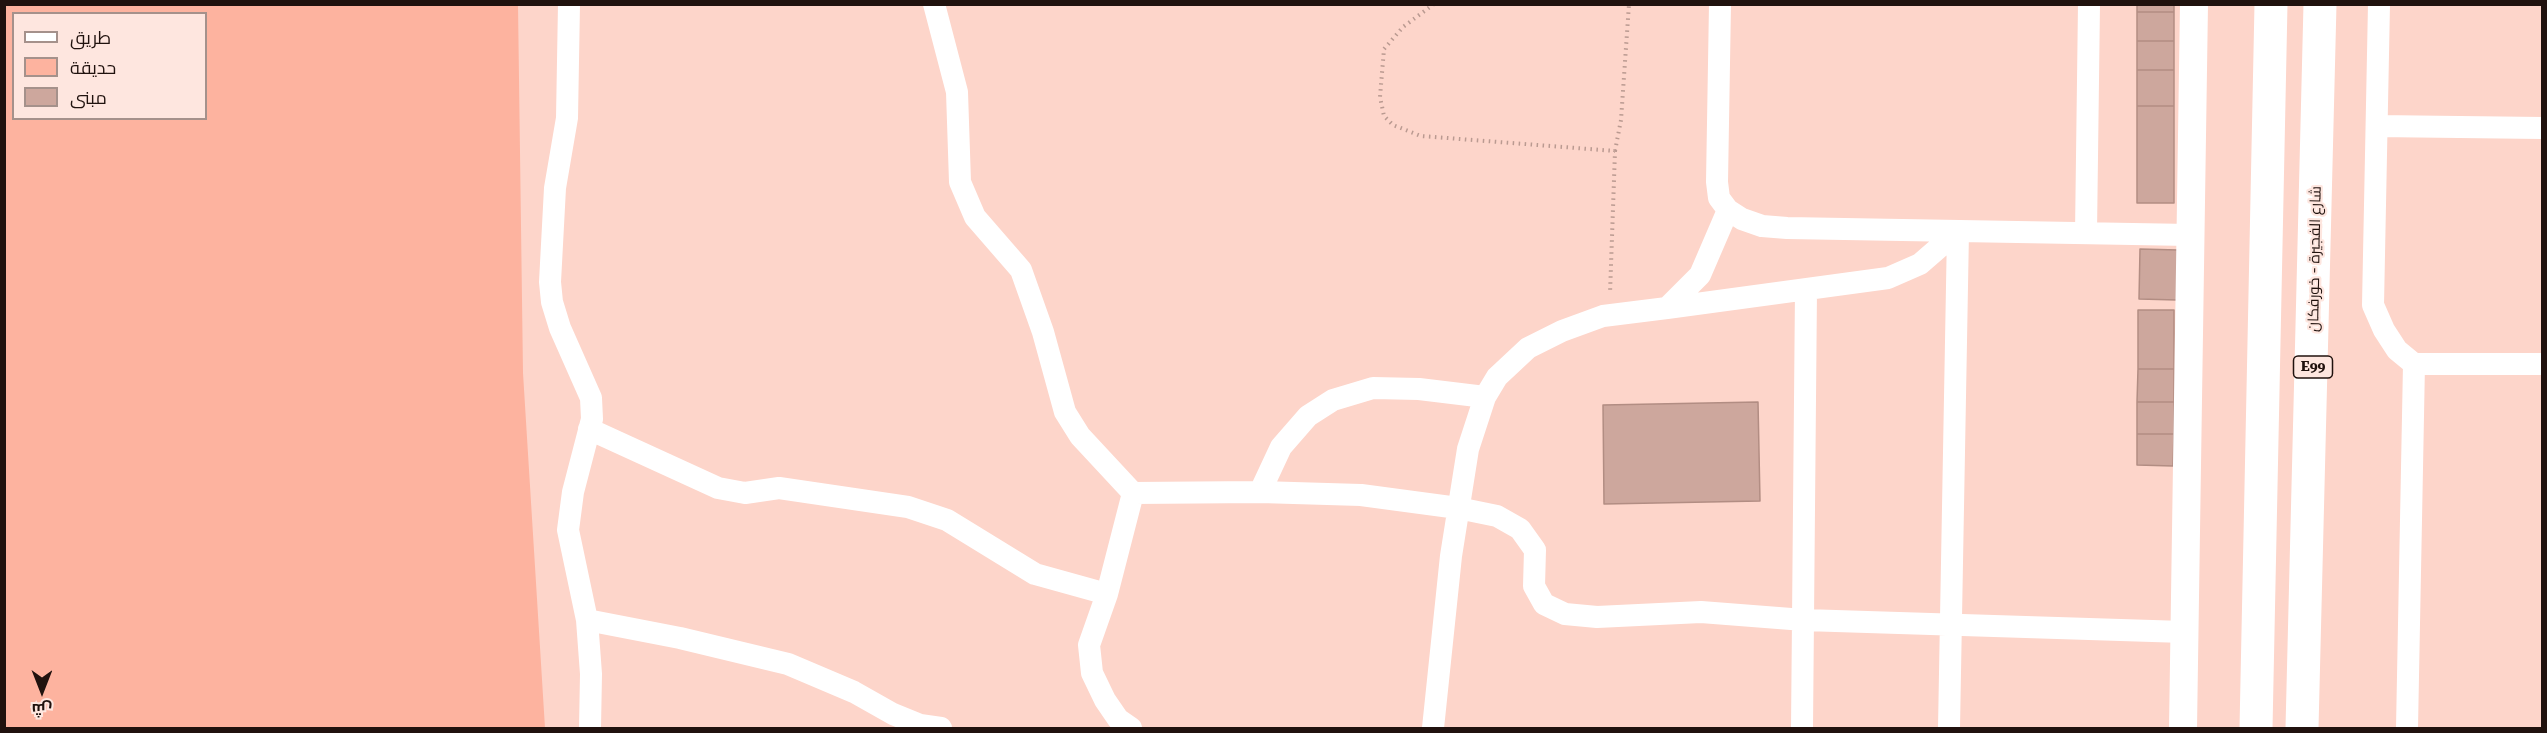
<!DOCTYPE html>
<meta charset="utf-8">
<style>
body{margin:0}
#map{position:relative;width:2547px;height:733px;overflow:hidden;background:#fdd5ca;font-family:"Roboto Serif",Cairo,serif}
canvas{display:block}
.frame{position:absolute;inset:0;border:6px solid #20120e;pointer-events:none}
.legend{position:absolute;left:12px;top:12px;width:195px;height:108px;box-sizing:border-box;background:#fee6df;border:2px solid #a5918b;margin:0;padding:8px 10px;list-style:none;font-size:18px;color:#20120e}
.legend li{display:flex;align-items:center;gap:12px;height:30px}
.legend b{width:30px;border:2px solid #a5918b}
.north{position:absolute;left:12px;top:661px;width:60px;height:60px;-webkit-text-stroke:4px #fee6df;paint-order:stroke;rotate:180deg;font-size:16px;font-weight:700;line-height:24px;text-align:center;color:#20120e}
.north::after{content:'';display:block;margin:auto;width:21px;height:27px;background:#20120e;clip-path:polygon(50% 0,100% 100%,50% 72%,0 100%)}
</style>
<div id="map">
<canvas width="2547" height="733"></canvas>
<div class="frame"></div>
<ul class="legend">
<li><b style="height:8px;background:#fff"></b>طريق</li>
<li><b style="height:16px;background:#fdb39f"></b>حديقة</li>
<li><b style="height:16px;background:#cda79d"></b>مبنى</li>
</ul>
<div class="north">ش</div>
</div>
<script>
const ctx = document.querySelector('canvas').getContext('2d');
ctx.lineJoin = 'round';
function fill(path, color) { ctx.fillStyle = color; ctx.fill(path, 'evenodd'); }
const poly = rows => new Path2D(rows.map(r => 'M' + r).join(''));
function strokePath(path, color, width, dash) { ctx.strokeStyle = color; ctx.lineWidth = width; ctx.lineCap = dash ? 'butt' : 'round'; ctx.setLineDash(dash || []); ctx.stroke(path); }
function label(font, color, halo, rows, align = 'center') {
  ctx.font = font + ' "Roboto Serif",Cairo,serif'; ctx.lineWidth = 4.5; ctx.setLineDash([]); ctx.textBaseline = 'middle'; ctx.strokeStyle = halo; ctx.fillStyle = color; for (const [text, x, y, turn = 0] of rows) {
    ctx.save(); ctx.translate(x, y); ctx.rotate((+turn || 0) * Math.PI / 180); ctx.textAlign = isNaN(turn) ? turn : align; if (halo) ctx.strokeText(text, 0, 0); ctx.fillText(text, 0, 0); ctx.restore();
  }
}
fill(poly([
 [4,5,518,5,523,373,545,728,5,728],
 [14,14,206,14,206,118,14,118]
]), '#fdb39f');
const building = poly([
 [2137,4,2174,4,2174,12,2137,12,2137,4],
 [2137,12,2174,12,2174,41,2137,41,2137,12],
 [2137,41,2174,41,2174,70,2137,70,2137,41],
 [2137,70,2174,70,2174,106,2137,106,2137,70],
 [2137,106,2174,106,2174,203,2137,203,2137,106],
 [2140,249,2178,250,2177,300,2139,299,2140,249],
 [2138,310,2174,310,2174,369,2138,369,2138,310],
 [2138,369,2174,369,2174,402,2137,402,2138,369],
 [1758,402,1760,501,1604,504,1603,405,1758,402],
 [2137,402,2174,402,2174,434,2137,434,2137,402],
 [2137,434,2174,434,2173,466,2137,465,2137,434]
]);
fill(building, '#cda79d');
strokePath(building, '#b28d83', 1.5);
strokePath(poly([
 [1434,4,1403,27,1384,49,1380,97,1384,116,1393,125,1421,136,1615,151,1610,294],
 [1615,151,1621,120,1629,4]
]), '#ba9a91', 4, [1.5, 4.5]);
strokePath(poly([
 [569,4,567,118,555,188,550,282,552,302,560,328,591,398,592,419,573,492,568,530,587,620,591,674,590,728],
 [934,4,957,92,960,182,975,217,1021,270,1043,332,1065,412,1080,436,1133,493,1260,492,1361,495,1458,508,1497,516,1520,529,1535,550,1534,586,1544,604,1565,614,1597,617,1701,612,1804,620,2184,632],
 [1720,4,1717,182,1719,198,1728,210,1742,219,1762,226,1787,228,2190,235],
 [2379,4,2373,305,2384,330,2397,350,2414,364,2542,364],
 [2377,126,2542,128],
 [2086,233,2089,4],
 [1667,308,1888,278,1920,264,1958,231],
 [589,429,718,488,745,493,779,488,908,507,947,520,1035,574,1107,594],
 [1260,492,1281,447,1308,416,1333,400,1373,388,1419,389,1485,397],
 [587,620,680,638,788,664,854,692,893,714,920,725,941,728],
 [1131,728,1118,719,1105,700,1092,673,1089,645,1107,594,1133,493],
 [1433,728,1451,556,1468,449,1485,397,1497,377,1528,348,1562,331,1603,316,1667,308,1700,275,1728,210],
 [1802,728,1806,290],
 [1949,728,1958,231],
 [2407,728,2414,364]
]), '#fff', 22);
strokePath(poly([
 [2183,728,2194,4]
]), '#fff', 28);
strokePath(poly([
 [2256,728,2271,4],
 [2302,728,2320,4]
]), '#fff', 33);
for (const [x, y, w] of [
 [2313,367,39]
]) { const box = new Path2D(); box.roundRect(x - w / 2, y - 11, w, 22, 4.5); ctx.fillStyle = '#fee6df'; ctx.fill(box); strokePath(box, '#20120e', 1.5); }
label('bold 14px', '#20120e', null, [
 ["E99",2313,367]
]);
label('15px', '#20120e', '#fee6df', [
 ["شارع الفجيرة - خورفكان",2315,259,-89]
]);
</script>
